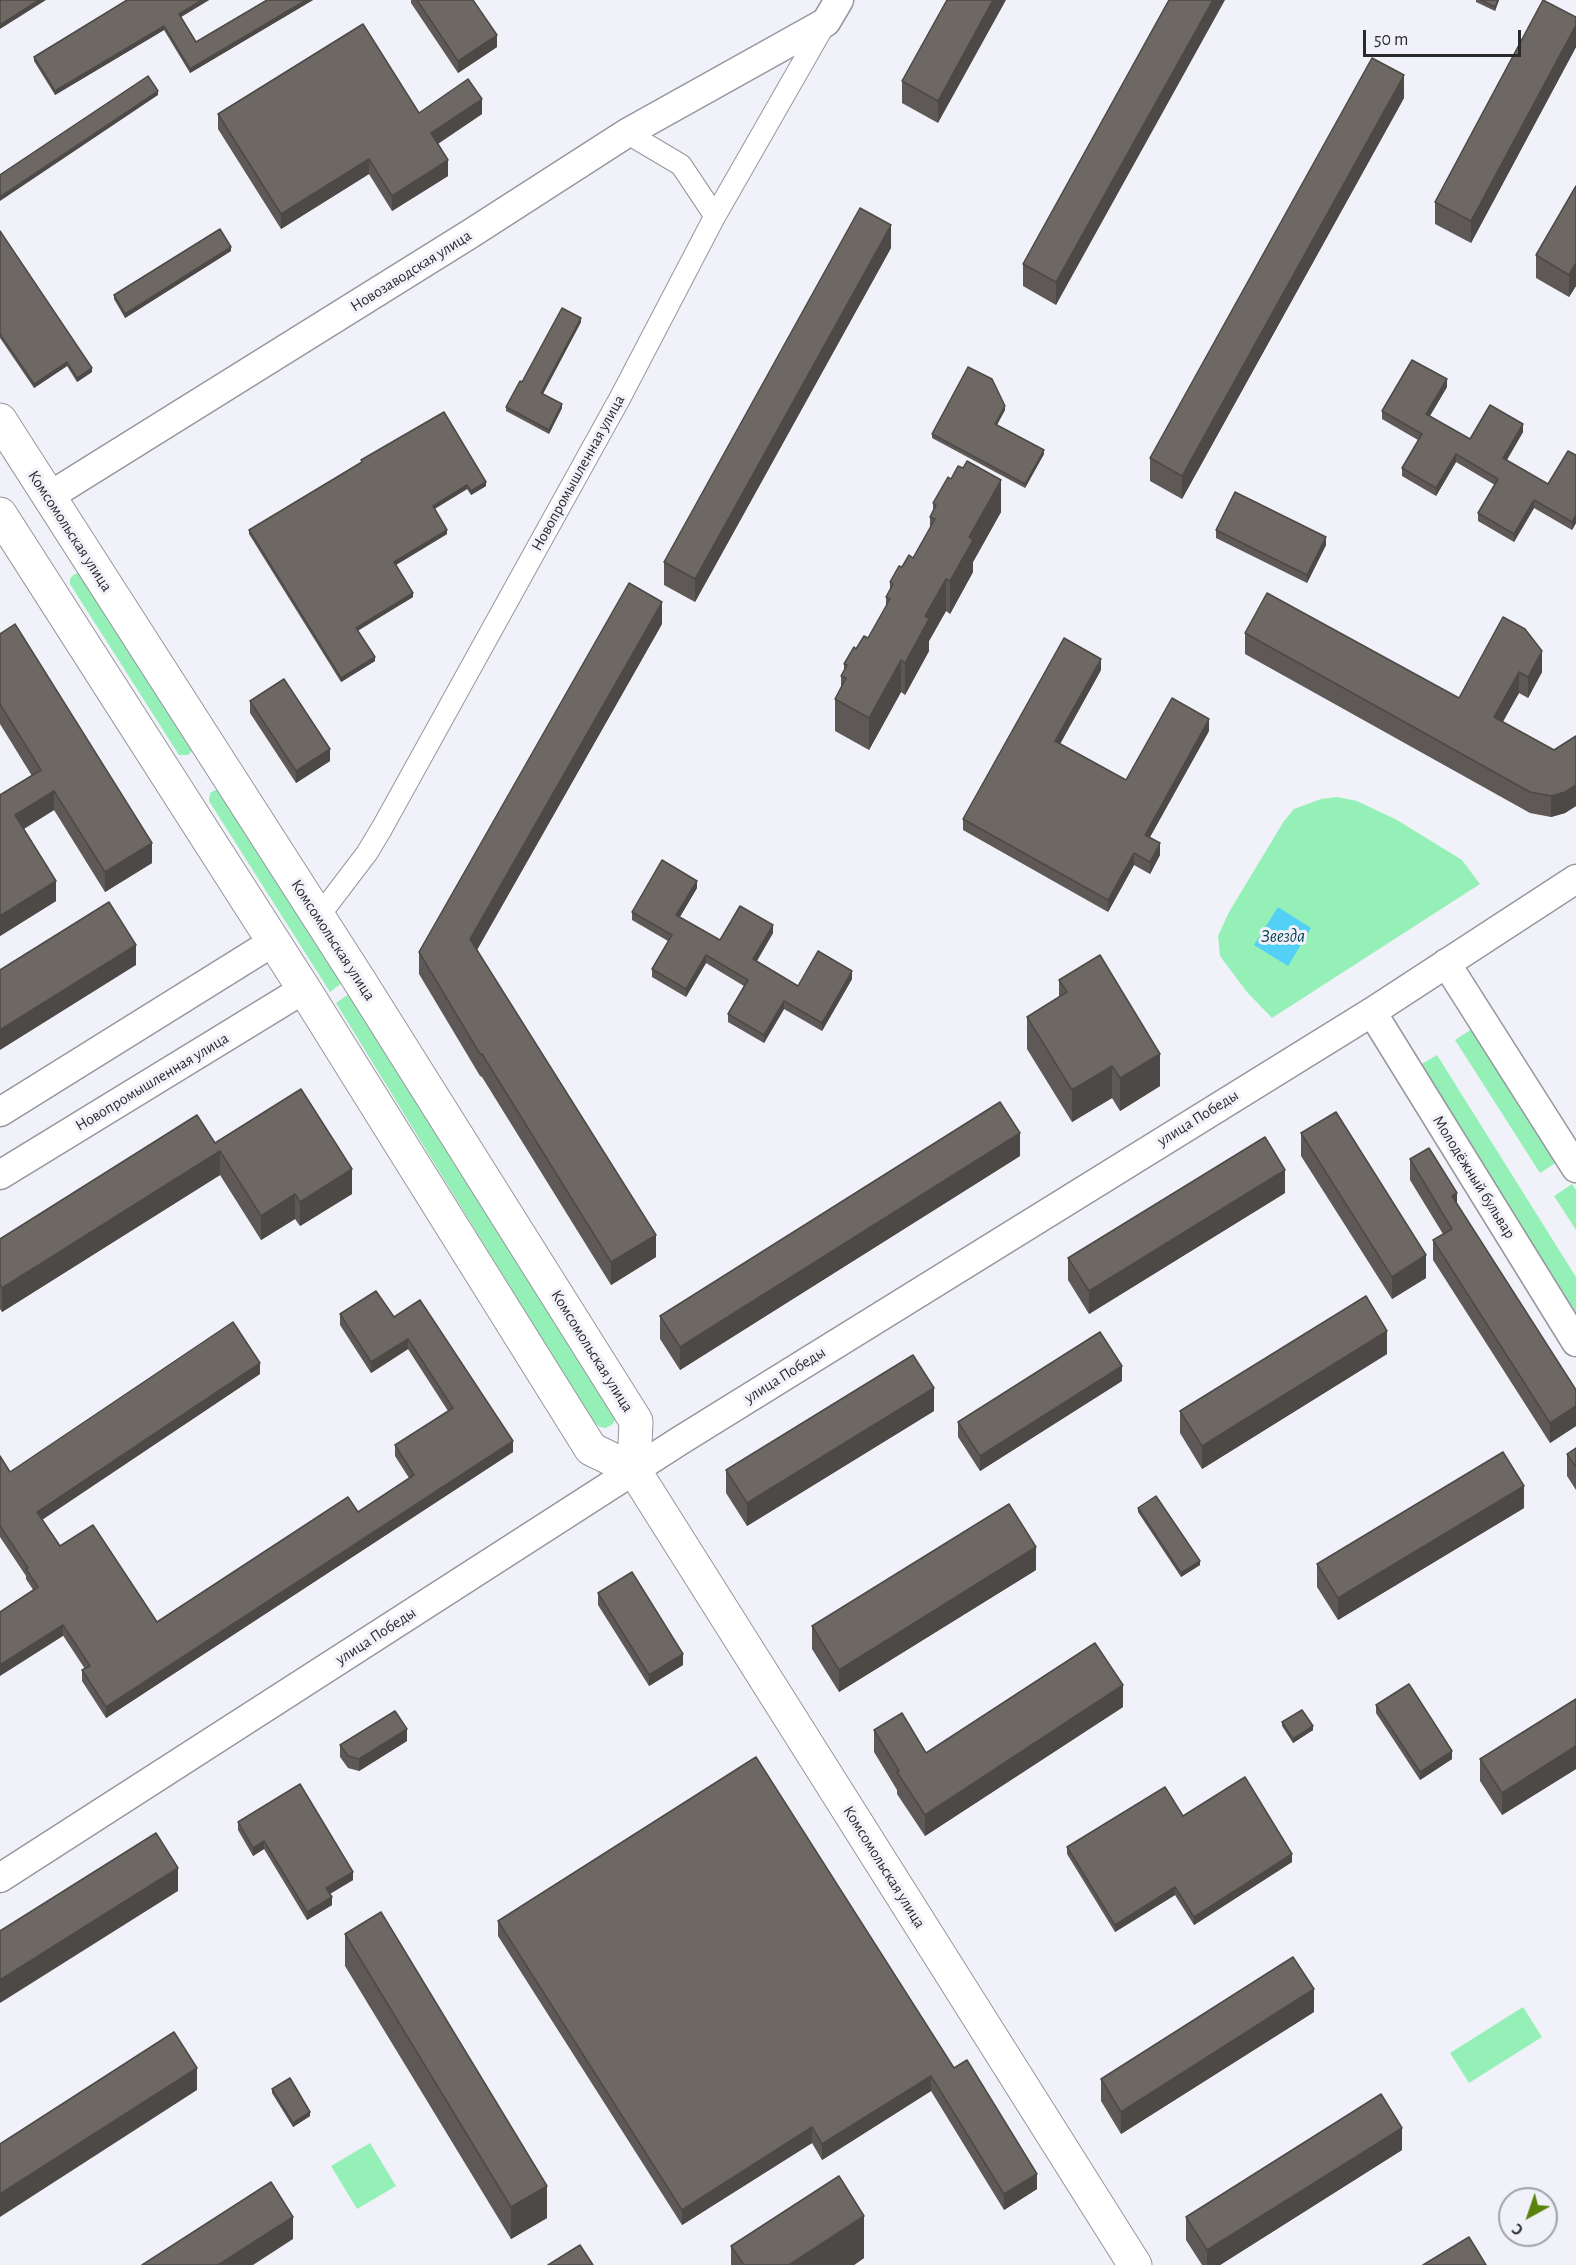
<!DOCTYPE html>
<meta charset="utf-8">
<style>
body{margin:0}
#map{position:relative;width:1576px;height:2265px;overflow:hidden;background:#f1f2f9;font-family:"Alegreya Sans",sans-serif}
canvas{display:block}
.north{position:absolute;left:1498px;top:2187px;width:60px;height:60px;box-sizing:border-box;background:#f1f2f9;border:2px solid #a1a2a7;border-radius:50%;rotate:220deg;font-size:16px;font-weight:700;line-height:24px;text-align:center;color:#2a2a2d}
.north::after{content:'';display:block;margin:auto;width:21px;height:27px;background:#58830c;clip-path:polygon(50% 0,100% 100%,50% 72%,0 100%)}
.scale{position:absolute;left:1363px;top:30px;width:158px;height:27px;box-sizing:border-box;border:3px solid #2a2a2d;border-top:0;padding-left:8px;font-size:18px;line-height:21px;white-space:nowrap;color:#2a2a2d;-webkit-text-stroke:4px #f1f2f9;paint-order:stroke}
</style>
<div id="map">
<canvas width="1576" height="2265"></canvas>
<div class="north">С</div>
<div class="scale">50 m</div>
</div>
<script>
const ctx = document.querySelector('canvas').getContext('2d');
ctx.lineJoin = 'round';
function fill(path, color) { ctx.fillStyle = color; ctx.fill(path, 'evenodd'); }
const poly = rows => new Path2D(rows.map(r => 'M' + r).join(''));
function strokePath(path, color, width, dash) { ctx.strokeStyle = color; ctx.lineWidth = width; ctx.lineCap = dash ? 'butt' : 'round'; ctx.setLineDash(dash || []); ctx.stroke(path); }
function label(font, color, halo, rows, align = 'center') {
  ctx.font = font + ' "Alegreya Sans",sans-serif'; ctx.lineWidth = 6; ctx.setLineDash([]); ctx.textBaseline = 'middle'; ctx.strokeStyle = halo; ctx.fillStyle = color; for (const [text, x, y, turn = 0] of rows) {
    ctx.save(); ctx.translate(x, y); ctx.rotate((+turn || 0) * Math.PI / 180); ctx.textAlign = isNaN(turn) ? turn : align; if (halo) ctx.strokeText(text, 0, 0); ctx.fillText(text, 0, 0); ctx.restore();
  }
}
fill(poly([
 [82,571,194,749,188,755,179,755,70,584,70,579,73,575],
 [217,789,346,980,330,992,209,801,210,793],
 [1337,797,1357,801,1397,820,1462,860,1480,884,1272,1018,1246,991,1220,956,1218,936,1229,912,1284,821,1294,809,1321,799],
 [353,991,615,1419,613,1424,606,1428,600,1427,593,1422,336,1003],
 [1472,1029,1557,1162,1540,1173,1455,1040],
 [1437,1055,1576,1277,1576,1313,1420,1065],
 [1572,1184,1576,1190,1576,1230,1554,1196],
 [1523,2007,1542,2037,1469,2083,1450,2053],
 [370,2143,396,2186,357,2209,331,2166]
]), '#95f0b7');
fill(poly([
 [1278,907,1311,928,1288,966,1254,945]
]), '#53d0f6');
const minor = poly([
 [627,133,681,165,715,216],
 [319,916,367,853,382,828,620,398,715,216,826,22]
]);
const secondary = poly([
 [48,497,470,234,627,133,826,22,839,0],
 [1446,963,1576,1168],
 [1372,1012,1576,1342],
 [0,1112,273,942],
 [0,1175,304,989],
 [0,1878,681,1440,1372,1012,1576,879]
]);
const primary = poly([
 [0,420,359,980,636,1421,634,1470],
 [0,514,304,989,591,1449,634,1470,1135,2265]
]);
strokePath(minor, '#96979e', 23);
strokePath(secondary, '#96979e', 31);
strokePath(primary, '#96979e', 35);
strokePath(minor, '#fff', 21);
strokePath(secondary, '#fff', 28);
strokePath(primary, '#fff', 33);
fill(poly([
 [127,0,209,0,181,17,196,42,267,0,313,0,190,73,164,30,55,95,34,61,34,57],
 [411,0,473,0,497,47,458,73,411,3],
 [947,0,938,123,902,103,902,81],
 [1169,0,1056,305,1023,286,1023,264],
 [1476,0,1499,0,1495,11,1476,2],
 [1576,17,1576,47,1471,243,1435,224,1435,202],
 [1404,98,1182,499,1150,481,1150,458],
 [419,113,482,114,438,144,448,176,392,211,369,174,281,229,218,129,218,114],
 [1576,186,1576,286,1569,297,1536,278,1536,255],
 [0,231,92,372,77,382,67,366,34,388,0,338],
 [891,248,695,602,664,585,664,562],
 [231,251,125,318,114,299,114,295],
 [581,322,543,394,562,408,549,434,506,411,506,407,522,382],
 [1447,387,1430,416,1470,439,1523,432,1507,460,1548,484,1576,455,1576,523,1572,530,1534,508,1514,542,1478,521,1478,513,1495,485,1456,462,1436,496,1402,476,1402,468,1418,440,1382,419,1382,411],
 [1005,410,997,425,1044,454,1025,488,932,438,932,434],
 [361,460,486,486,471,495,467,489,434,509,447,534,396,565,413,597,358,630,375,661,341,682,249,534,249,530,361,462],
 [933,503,1001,512,973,562,973,572,950,614,946,611,929,641,929,651,905,695,901,692,869,750,835,731,835,699,841,687,841,676,844,670,844,664,856,649,868,638,886,607,886,597,890,589,890,582,902,567,913,558,930,528,930,517,933,511],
 [1216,530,1326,545,1307,583,1216,538],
 [662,624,477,950,656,1257,611,1285,482,1077,480,1076,419,974,419,952],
 [1245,633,1459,698,1542,651,1542,672,1528,698,1519,693,1502,722,1554,750,1576,736,1576,806,1565,813,1551,817,1530,813,1245,654],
 [0,634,152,863,105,892,54,810,24,829,56,901,0,936,32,776,0,724],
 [1101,670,1060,744,1126,780,1209,731,1150,837,1160,855,1150,874,1134,865,1108,912,963,830,963,819],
 [250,701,330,761,296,783,250,713],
 [697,888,680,917,720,940,773,933,757,961,798,986,852,979,822,1031,784,1009,764,1043,728,1022,728,1014,744,986,706,963,686,997,652,977,652,969,668,941,632,920,632,912],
 [1059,980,1160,1086,1120,1111,1112,1098,1072,1122,1027,1049,1027,1017,1059,997],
 [1301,1133,1426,1278,1392,1299,1301,1156],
 [215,1143,352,1194,300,1226,295,1219,261,1240,220,1175,2,1312,0,1309,0,1239],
 [1020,1156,680,1370,660,1339,660,1316],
 [1410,1159,1457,1204,1576,1390,1576,1426,1550,1443,1433,1260,1433,1240,1443,1234,1410,1180],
 [1285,1193,1089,1314,1068,1280,1068,1258],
 [340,1314,394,1317,513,1452,106,1718,82,1681,82,1670,85,1669,26,1579,26,1576,0,1537,0,1456,10,1472,260,1374,42,1520,60,1546,157,1622,358,1512,409,1478,395,1456,395,1445,448,1411,408,1349,371,1373,340,1325],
 [1387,1354,1202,1469,1180,1433,1180,1411],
 [1122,1381,980,1471,958,1437,958,1422],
 [934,1411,747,1526,726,1493,726,1470],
 [1576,1448,1576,1490,1567,1476,1567,1454],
 [1138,1508,1200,1565,1181,1577,1138,1512],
 [1524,1508,1338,1620,1317,1587,1317,1564],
 [1036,1570,839,1692,812,1649,812,1626],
 [598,1593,683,1665,649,1686,598,1605],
 [1576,1699,1576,1769,1502,1815,1480,1781,1480,1759],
 [1376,1705,1452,1759,1420,1780,1376,1713],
 [1123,1707,925,1836,897,1794,897,1790,874,1752,874,1730,926,1753],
 [1282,1722,1313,1730,1293,1743,1282,1726],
 [407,1741,359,1771,348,1768,340,1757,340,1745],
 [1183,1816,1292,1862,1194,1925,1175,1895,1115,1932,1067,1854,1067,1847],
 [238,1822,353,1880,330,1894,332,1905,307,1920,264,1849,253,1856,238,1830],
 [498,1921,954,2068,1037,2189,1004,2210,931,2091,822,2160,812,2143,682,2225,498,1936],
 [345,1934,547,2218,511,2239,345,1966],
 [1314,2012,1121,2134,1101,2101,1101,2079],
 [272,2089,310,2116,293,2127,272,2093],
 [1402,2150,1220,2265,1202,2265,1186,2240,1186,2217],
 [731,2246,864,2258,854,2265,731,2265]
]), '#5e5956');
fill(poly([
 [39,0,46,0,0,29,0,25],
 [202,0,209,0,179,18,179,14],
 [306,0,313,0,190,73,190,69],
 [993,0,1006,0,938,123,938,101],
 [1213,0,1225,0,1056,305,1056,282],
 [1498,0,1499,0,1495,11,1495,7],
 [1576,25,1576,47,1471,243,1471,221],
 [164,26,164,30,55,95,55,91],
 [497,35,497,47,458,73,458,61],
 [1404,75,1404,98,1182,499,1182,476],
 [158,91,158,95,0,201,0,197],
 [482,99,482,114,431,148,431,133],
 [369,159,369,174,281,229,281,214],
 [448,160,448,176,392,211,392,196],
 [891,225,891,248,695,602,695,579],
 [231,247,231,251,125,318,125,314],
 [1576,263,1576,286,1569,297,1569,275],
 [581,318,581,322,541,397,541,393],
 [67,362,67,366,34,388,34,384],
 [92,368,92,372,77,382,77,378],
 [1447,379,1447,387,1426,422,1426,414],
 [562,404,562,408,549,434,549,430],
 [1005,406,1005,410,995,428,995,424],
 [1523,424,1523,432,1503,466,1503,458],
 [1044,450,1044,454,1025,488,1025,484],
 [1456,454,1456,462,1436,496,1436,488],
 [1001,480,1001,512,973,562,973,572,950,614,950,581,969,537],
 [486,482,486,486,471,495,471,491],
 [467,485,467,489,433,510,433,506],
 [1534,500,1534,508,1514,542,1514,534],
 [1576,515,1576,523,1572,530,1572,522],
 [447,530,447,534,394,566,394,562],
 [1326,537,1326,545,1307,583,1307,575],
 [946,579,946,611,929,641,929,651,905,695,905,663,925,616],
 [413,593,413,597,356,632,356,628],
 [662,602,662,624,470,962,470,939],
 [1542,651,1542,672,1528,698,1528,677],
 [375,657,375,661,341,682,341,678],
 [1101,659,1101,670,1055,753,1055,741],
 [901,660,901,692,869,750,869,718],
 [1519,672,1519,693,1494,738,1494,717],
 [1209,719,1209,731,1145,846,1145,835],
 [330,749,330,761,296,783,296,771],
 [1576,785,1576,806,1565,813,1551,817,1551,796],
 [54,791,54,810,15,834,15,815],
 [152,843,152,863,105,892,105,872],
 [1160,843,1160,855,1150,874,1150,862],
 [1134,853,1134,865,1108,912,1108,900],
 [56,881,56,901,0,936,0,916],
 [697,881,697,888,676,923,676,915],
 [773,925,773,933,753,967,753,959],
 [136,945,136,965,0,1050,0,1030],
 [706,955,706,963,686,997,686,989],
 [852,971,852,979,822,1031,822,1023],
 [784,1001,784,1009,764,1043,764,1035],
 [1160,1054,1160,1086,1120,1111,1120,1078],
 [1112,1066,1112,1098,1072,1122,1072,1090],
 [1020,1133,1020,1156,680,1370,680,1347],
 [220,1151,220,1175,2,1312,2,1288],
 [352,1169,352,1194,300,1226,300,1202],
 [1285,1170,1285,1193,1089,1314,1089,1291],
 [1457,1193,1457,1213,1452,1196],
 [295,1194,295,1219,261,1240,261,1216],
 [656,1235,656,1257,611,1285,611,1262],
 [1426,1255,1426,1278,1392,1299,1392,1277],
 [1387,1331,1387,1354,1202,1469,1202,1446],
 [408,1339,408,1349,371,1373,371,1362],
 [260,1363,260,1374,37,1523,37,1512],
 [1122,1366,1122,1381,980,1471,980,1456],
 [934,1388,934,1411,747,1526,747,1503],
 [1576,1406,1576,1426,1550,1443,1550,1423],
 [513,1441,513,1452,106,1718,106,1707],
 [1524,1486,1524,1508,1338,1620,1338,1598],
 [1036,1547,1036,1570,839,1692,839,1670],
 [1200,1561,1200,1565,1181,1577,1181,1573],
 [63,1625,63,1636,0,1676,0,1665],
 [683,1654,683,1665,649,1686,649,1675],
 [1123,1685,1123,1707,925,1836,925,1815],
 [1313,1726,1313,1730,1293,1743,1293,1739],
 [407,1729,407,1741,359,1771,359,1759],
 [1576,1746,1576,1769,1502,1815,1502,1793],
 [1452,1751,1452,1759,1420,1780,1420,1772],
 [264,1841,264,1849,253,1856,253,1848],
 [1292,1854,1292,1862,1194,1925,1194,1917],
 [178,1868,178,1891,0,2003,0,1980],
 [353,1872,353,1880,326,1896,326,1888],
 [1175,1887,1175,1895,1115,1932,1115,1925],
 [332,1897,332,1905,307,1920,307,1912],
 [1314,1989,1314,2012,1121,2134,1121,2112],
 [197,2068,197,2090,0,2217,0,2194],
 [931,2076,931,2091,822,2160,822,2144],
 [310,2112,310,2116,293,2127,293,2123],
 [812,2127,812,2143,682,2225,682,2210],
 [1402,2128,1402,2150,1220,2265,1207,2265,1207,2250],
 [1037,2174,1037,2189,1004,2210,1004,2194],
 [547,2186,547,2218,511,2239,511,2207],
 [864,2216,864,2258,854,2265,789,2265],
 [293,2217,293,2239,253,2265,218,2265]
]), '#4c4946');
const building = poly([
 [0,0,39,0,0,25,0,0],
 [127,0,202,0,179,14,196,42,267,0,306,0,190,69,164,26,55,91,34,57,127,0],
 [417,0,473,0,497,35,458,61,417,0],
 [947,0,993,0,938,101,902,81,947,0],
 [1169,0,1213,0,1056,282,1023,264,1169,0],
 [1481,0,1498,0,1495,7,1481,0],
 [1543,0,1576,17,1576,25,1471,221,1435,202,1543,0],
 [363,24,419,113,468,79,482,99,431,133,448,160,392,196,369,159,281,214,218,114,363,24],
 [1372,58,1404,75,1182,476,1150,458,1372,58],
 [148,76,158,91,0,197,0,175,148,76],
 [1576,186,1576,263,1569,275,1536,255,1576,186],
 [860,208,891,225,695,579,664,562,860,208],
 [220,229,231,247,125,314,114,295,220,229],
 [0,231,92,368,77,378,67,362,34,384,0,334,0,231],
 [562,308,581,318,541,393,562,404,549,430,506,407,520,381,522,382,562,308],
 [1412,360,1447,379,1426,414,1470,439,1490,405,1523,424,1503,458,1548,484,1568,451,1576,455,1576,515,1572,522,1534,500,1514,534,1478,513,1498,479,1456,454,1436,488,1402,468,1422,434,1382,411,1412,360],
 [968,367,992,379,1005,406,995,424,1044,450,1025,484,932,434,968,367],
 [444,412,486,482,471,491,467,485,433,506,447,530,394,562,413,593,356,628,375,657,341,678,249,530,362,462,361,460,444,412],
 [967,461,1001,480,969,537,973,540,950,581,946,579,925,616,929,619,905,663,901,660,869,718,835,699,846,678,841,676,847,665,844,664,854,647,856,649,864,636,868,638,890,599,886,597,893,584,890,582,899,566,902,567,909,555,913,558,935,519,930,517,936,505,933,503,948,477,951,479,958,466,963,468,967,461],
 [1235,492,1326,537,1307,575,1216,530,1235,492],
 [629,583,662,602,470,939,656,1235,611,1262,482,1054,480,1054,419,952,629,583],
 [1267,593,1459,698,1503,617,1525,629,1542,651,1528,677,1519,672,1494,717,1554,750,1576,736,1576,785,1565,792,1551,796,1530,792,1245,633,1267,593],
 [15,624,152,843,105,872,54,791,15,815,56,881,0,916,0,795,41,770,0,704,0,634,15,624],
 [1064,638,1101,659,1055,741,1126,780,1172,698,1209,719,1145,835,1160,843,1150,862,1134,853,1108,900,963,819,1064,638],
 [284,679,330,749,296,771,250,701,284,679],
 [662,860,697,881,676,915,720,940,740,906,773,925,753,959,798,986,818,951,852,971,822,1023,784,1001,764,1035,728,1014,748,980,706,955,686,989,652,969,672,935,632,912,662,860],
 [109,902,136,945,0,1030,0,970,109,902],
 [1100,955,1160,1054,1120,1078,1112,1066,1072,1090,1027,1017,1067,992,1059,980,1100,955],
 [301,1089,352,1169,300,1202,295,1194,261,1216,220,1151,2,1288,0,1284,0,1239,197,1115,215,1143,301,1089],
 [1000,1102,1020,1133,680,1347,660,1316,1000,1102],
 [1336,1112,1426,1255,1392,1277,1301,1133,1336,1112],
 [1265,1137,1285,1170,1089,1291,1068,1258,1265,1137],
 [1429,1148,1457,1193,1452,1196,1576,1390,1576,1406,1550,1423,1433,1240,1452,1229,1410,1159,1429,1148],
 [376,1291,394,1317,420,1300,513,1441,106,1707,82,1670,90,1666,63,1625,0,1665,0,1612,38,1587,26,1569,28,1568,0,1526,0,1456,10,1472,233,1322,260,1363,37,1512,60,1546,93,1525,157,1622,348,1497,358,1512,414,1475,395,1445,453,1408,408,1339,371,1362,340,1314,376,1291],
 [1366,1296,1387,1331,1202,1446,1180,1411,1366,1296],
 [1100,1332,1122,1366,980,1456,958,1422,1100,1332],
 [913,1355,934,1388,747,1503,726,1470,913,1355],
 [1576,1448,1576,1467,1567,1454,1576,1448],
 [1503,1452,1524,1486,1338,1598,1317,1564,1503,1452],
 [1156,1496,1200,1561,1181,1573,1138,1508,1156,1496],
 [1009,1504,1036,1547,839,1670,812,1626,1009,1504],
 [632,1572,683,1654,649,1675,598,1593,632,1572],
 [1095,1643,1123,1685,925,1815,897,1772,899,1771,874,1730,902,1713,926,1753,1095,1643],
 [1409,1684,1452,1751,1420,1772,1376,1705,1409,1684],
 [1576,1699,1576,1746,1502,1793,1480,1759,1576,1699],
 [1302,1710,1313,1726,1293,1739,1282,1722,1302,1710],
 [395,1711,407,1729,359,1759,348,1756,340,1745,395,1711],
 [756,1757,954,2068,967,2060,1037,2174,1004,2194,931,2076,822,2144,812,2127,682,2210,498,1921,756,1757],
 [1245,1777,1292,1854,1194,1917,1175,1887,1115,1925,1067,1847,1165,1787,1183,1816,1245,1777],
 [300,1784,353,1872,326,1888,332,1897,307,1912,264,1841,253,1848,238,1822,300,1784],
 [156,1833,178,1868,0,1980,0,1931,156,1833],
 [381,1912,547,2186,511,2207,345,1934,381,1912],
 [1293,1957,1314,1989,1121,2112,1101,2079,1293,1957],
 [174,2032,197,2068,0,2194,0,2144,174,2032],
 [290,2078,310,2112,293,2123,272,2089,290,2078],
 [1381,2094,1402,2128,1207,2250,1186,2217,1381,2094],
 [839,2176,864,2216,789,2265,744,2265,731,2246,839,2176],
 [271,2182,293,2217,218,2265,142,2265,271,2182],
 [1469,2237,1486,2265,1423,2265,1469,2237],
 [580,2245,593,2265,548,2265,580,2245]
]);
fill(building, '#6d6864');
strokePath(building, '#4c4946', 1.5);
label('16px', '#2a2a2d', '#f1f2f9', [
 ["Новозаводская улица",411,271,-32],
 ["Новопромышленная улица",578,473,-61],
 ["Комсомольская улица",70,531,57],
 ["Комсомольская улица",333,940,57],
 ["Новопромышленная улица",152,1082,-31],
 ["улица Победы",1198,1118,-32],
 ["Молодёжный бульвар",1474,1177,58],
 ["Комсомольская улица",592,1351,58],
 ["улица Победы",785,1375,-32],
 ["улица Победы",376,1636,-33],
 ["Комсомольская улица",884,1867,58]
]);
label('italic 18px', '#063f4f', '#f1f2f9', [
 ["Звезда",1283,937]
]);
</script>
